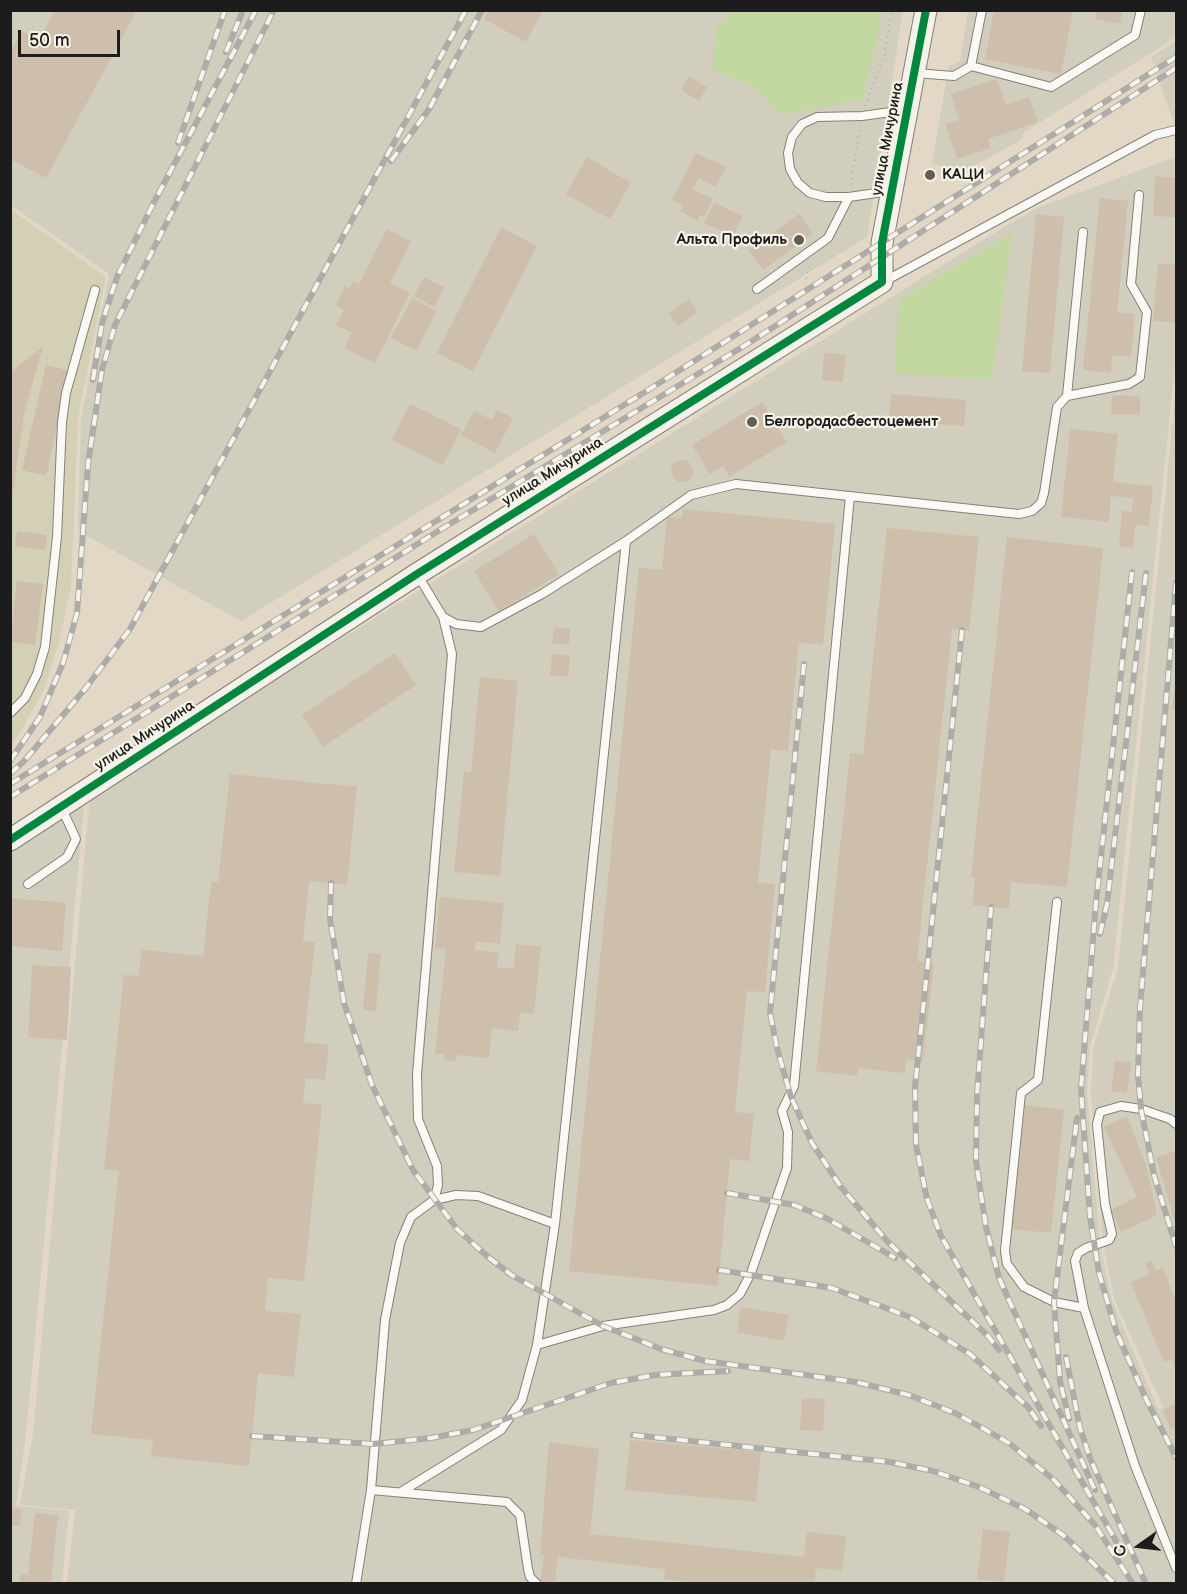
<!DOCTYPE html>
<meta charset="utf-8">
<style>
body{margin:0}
#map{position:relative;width:1187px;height:1594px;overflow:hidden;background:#e2d8c5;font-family:"Balsamiq Sans",sans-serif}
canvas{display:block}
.frame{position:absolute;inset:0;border:12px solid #1c1c1c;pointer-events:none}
.north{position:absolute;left:1109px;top:1516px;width:60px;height:60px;-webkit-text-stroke:4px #f7f3e8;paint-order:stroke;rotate:256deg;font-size:16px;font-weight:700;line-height:24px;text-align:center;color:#1c1c1c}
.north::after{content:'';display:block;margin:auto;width:21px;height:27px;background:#1c1c1c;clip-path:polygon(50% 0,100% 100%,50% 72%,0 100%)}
.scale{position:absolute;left:18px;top:30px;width:102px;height:27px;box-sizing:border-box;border:3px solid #1c1c1c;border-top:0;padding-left:8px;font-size:18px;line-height:21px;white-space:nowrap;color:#1c1c1c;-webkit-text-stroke:4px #f7f3e8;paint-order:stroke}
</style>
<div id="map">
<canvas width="1187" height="1594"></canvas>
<div class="frame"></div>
<div class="north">С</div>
<div class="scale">50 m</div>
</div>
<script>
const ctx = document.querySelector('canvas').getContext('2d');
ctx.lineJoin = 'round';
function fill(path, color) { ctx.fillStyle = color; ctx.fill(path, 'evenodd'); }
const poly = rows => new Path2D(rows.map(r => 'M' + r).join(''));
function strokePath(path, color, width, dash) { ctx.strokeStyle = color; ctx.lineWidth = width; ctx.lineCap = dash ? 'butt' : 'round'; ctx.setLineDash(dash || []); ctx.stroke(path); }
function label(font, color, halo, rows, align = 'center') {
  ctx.font = font + ' "Balsamiq Sans",sans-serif'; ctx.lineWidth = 4.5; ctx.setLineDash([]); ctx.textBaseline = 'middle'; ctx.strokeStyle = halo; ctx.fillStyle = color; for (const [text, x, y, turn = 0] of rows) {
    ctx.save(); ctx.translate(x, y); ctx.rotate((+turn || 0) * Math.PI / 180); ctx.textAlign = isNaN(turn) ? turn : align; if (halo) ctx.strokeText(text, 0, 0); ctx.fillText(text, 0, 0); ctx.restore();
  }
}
fill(poly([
 [11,210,106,277,78,417,71,586,59,642,43,692,11,747]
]), '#d4d0b6');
fill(poly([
 [11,11,903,11,867,237,241,621,78,531,81,418,109,274,11,205],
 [968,11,1176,11,1176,37,1023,133,1023,139,962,172,932,164,949,66,960,62],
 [1176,41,1176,130,1151,57],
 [1176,157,1176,355,1113,968,1090,1047,1087,1093,1100,1242,1112,1301,1168,1432,1176,1462,1176,1583,67,1583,75,1510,20,1505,33,1434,90,795,1004,227,1039,207],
 [1176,387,1176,1453,1159,1409,1163,1407,1114,1299,1103,1244,1091,1093,1093,1048,1118,968],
 [85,796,26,1435,16,1506,69,1511,62,1583,11,1584,11,852]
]), '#d1cebe');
fill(poly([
 [757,11,883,11,863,99,782,115,752,85,713,70,716,28,734,11],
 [1012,233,992,380,894,373,900,299]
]), '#c3d7a1');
fill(poly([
 [55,10,137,10,46,178,10,159,10,52,22,31,39,41],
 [489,10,543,10,526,42,484,19],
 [994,10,1073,10,1061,74,985,59],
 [1097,10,1123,10,1120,24,1095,19],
 [689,76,707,87,699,101,681,90],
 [997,79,1006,105,1029,97,1038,122,988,139,991,148,957,159,945,124,959,120,951,94],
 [696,153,726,167,716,187,699,178,706,163,693,189,713,199,704,217,700,215,697,221,680,211,683,205,672,200],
 [587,157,631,183,610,219,566,194],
 [1155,176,1176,178,1176,217,1153,216],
 [1100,198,1128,201,1117,312,1135,314,1131,357,1112,355,1111,373,1083,370],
 [714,203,743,216,733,236,704,223],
 [799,214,813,234,763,270,748,250],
 [1036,214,1064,217,1050,373,1022,371],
 [501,227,537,246,473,371,437,353],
 [387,229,411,241,390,283,410,293,375,363,344,348,352,333,336,325,344,310,336,305,345,286,349,289,353,281,359,284],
 [1158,263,1176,265,1176,323,1153,321],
 [424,277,444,287,434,307,414,296],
 [412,298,437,311,416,351,391,338],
 [689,299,698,312,678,326,669,313],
 [43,346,24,414,10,513,10,373],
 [824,353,846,355,843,382,822,380],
 [46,365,70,371,46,476,22,470],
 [891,394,966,400,964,426,889,420],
 [1112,395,1140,396,1140,415,1111,414],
 [762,402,787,442,729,477,723,466,710,474,692,445],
 [410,404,461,429,443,465,392,440],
 [497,410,513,418,495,453,461,435,474,411,492,420],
 [1070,429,1118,434,1113,482,1153,486,1149,526,1135,525,1133,548,1119,546,1122,511,1132,512,1133,498,1111,496,1109,522,1061,517],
 '671 471a11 11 0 1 1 22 0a11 11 0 1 1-22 0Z',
 [683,509,835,524,823,645,799,642,788,751,771,749,758,883,775,884,765,992,747,991,735,1112,754,1114,749,1161,730,1159,718,1286,569,1271,639,568,662,570,667,517,682,518],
 [887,528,979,537,969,631,952,629,917,961,934,963,923,1061,906,1059,905,1073,858,1068,857,1076,816,1071,850,753,863,755],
 [17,531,47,535,45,550,15,546],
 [534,534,559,574,499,611,474,571],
 [1007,537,1103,548,1067,887,1011,882,1009,909,972,905,975,878,971,877],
 [17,581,43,584,35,645,10,642],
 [554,627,570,629,569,645,552,643],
 [395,653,416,685,323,747,302,715],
 [552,654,570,655,568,677,550,675],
 [480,677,518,681,500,876,454,872,464,772,471,772],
 [1175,688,1176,688,1176,710,1172,710],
 [230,774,357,787,347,885,309,881,303,941,315,942,304,1042,329,1045,325,1080,306,1078,303,1103,322,1105,304,1281,268,1278,265,1311,301,1314,294,1377,258,1373,249,1466,151,1456,153,1440,91,1434,119,1171,104,1169,124,975,139,976,142,950,203,956,211,882,218,882],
 [440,897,504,903,500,944,476,941,475,950,499,953,497,967,514,969,516,944,541,947,534,1014,520,1013,518,1031,492,1028,489,1058,456,1055,456,1061,444,1060,445,1054,435,1054,446,949,435,948],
 [10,898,66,903,62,951,10,946],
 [368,953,381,954,376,1011,363,1010],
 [32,965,71,967,67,1040,28,1037],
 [1115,1061,1131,1062,1127,1093,1111,1091],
 [1025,1105,1064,1110,1051,1233,1011,1229],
 [1127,1116,1146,1165,1157,1215,1121,1232,1111,1210,1137,1197,1104,1127],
 [1176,1151,1176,1227,1156,1157],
 [1152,1260,1156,1271,1163,1268,1176,1302,1176,1370,1172,1359,1164,1362,1131,1282,1150,1274,1145,1263],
 [741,1307,789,1315,784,1341,737,1332],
 [802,1398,825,1399,823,1431,800,1430],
 [1176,1404,1176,1428,1171,1430,1163,1410],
 [630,1440,761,1452,756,1502,625,1490],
 [549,1442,599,1449,590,1534,804,1557,807,1532,846,1536,842,1571,816,1568,814,1584,701,1584,664,1579,665,1569,558,1557,555,1584,540,1584,544,1555,540,1555],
 [10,1508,22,1510,20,1526,10,1525],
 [35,1513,58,1515,51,1584,19,1584,21,1574,28,1575],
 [983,1529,1010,1532,1004,1582,977,1579]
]), '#cdbfab');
const lane = poly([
 [971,66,982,10],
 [915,73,954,76,971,66,1051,87,1135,35,1141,10],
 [890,191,849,197,826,197,810,193,798,183,790,169,788,153,792,137,802,124,817,117,862,116,905,110],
 [885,281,1155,135,1176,130],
 [757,289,828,238,849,197],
 [1067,396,1083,232],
 [417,574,443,617,452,654,417,1074,418,1119,437,1166,438,1185,434,1200],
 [443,617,456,624,481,627,542,594,626,541],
 [10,713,25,698,37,674,45,647,57,537,62,422,66,393,95,290],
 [28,884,67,857,76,839,61,807],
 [1057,902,1038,1080,1021,1093,1005,1251,1007,1264,1024,1287,1054,1302,1084,1308,1135,1466,1176,1568],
 [1084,1308,1075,1261,1078,1253,1086,1248,1109,1240,1112,1234,1105,1204,1097,1124,1100,1112,1121,1106,1141,1109,1170,1119,1176,1124],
 [537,1345,603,1326,714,1310,727,1305,740,1294,751,1273,787,1168,788,1132,782,1111,794,1086,850,496],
 [371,1490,507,1502,520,1515,528,1569,530,1577,537,1584],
 [401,1492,501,1430,522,1400,537,1345,555,1224,626,541,691,495,736,484,1019,514,1032,511,1041,503,1044,493,1057,407,1067,396,1129,384,1140,377,1147,312,1131,284,1139,195],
 [356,1584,371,1490,385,1320,400,1243,411,1217,434,1200,456,1195,478,1196,555,1224]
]);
const secondary = poly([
 [10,840,417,574,882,282,882,243,926,10]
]);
strokePath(lane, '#858077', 10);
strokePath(secondary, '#858077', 23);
strokePath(poly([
 [865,106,884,57,892,10],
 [851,185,860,125],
 [806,279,809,264]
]), '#b8b6b2', 2, [1.5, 4.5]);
strokePath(lane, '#fbf9f6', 8);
strokePath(secondary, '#f5f1eb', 21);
const rail = poly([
 [226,52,243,10],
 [178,143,225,10],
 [391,161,429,109,482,10],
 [93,380,102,323,117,277,153,204,256,10],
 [1132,572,1096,902,1081,1089,1090,1217,1099,1273,1116,1331,1146,1399,1176,1457],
 [1176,583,1140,1008,1138,1075,1141,1109,1154,1175,1176,1246],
 [962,630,915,1087,916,1145,927,1199,941,1236,1116,1541],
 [804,664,770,1013,777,1048,791,1097,812,1143,841,1187,887,1241,988,1336,999,1350],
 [10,761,40,717,63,663,77,613,88,464,102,370,115,325,274,10],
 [10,774,25,760,85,689,130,629,466,10],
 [10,784,645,392,1176,57],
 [10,797,440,530,744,346,1176,68],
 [331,883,330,919,344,1003,372,1085,413,1170,457,1229,488,1257,513,1276,603,1326,661,1349,705,1361,856,1382,909,1395,957,1414,1009,1443,1054,1480,1095,1525,1133,1584],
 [991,907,977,1095,976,1161,986,1227,999,1278,1095,1490],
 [1100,934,1107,904,1146,573],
 [727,1193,794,1205,826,1218,895,1258],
 [719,1270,832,1288,910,1317,970,1354,1028,1407,1041,1426],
 [1066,1357,1080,1428,1090,1458,1146,1584],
 [1069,1419,1060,1381,1054,1302,1077,1118],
 [633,1435,890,1462,933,1471,979,1487,1025,1509,1063,1535,1115,1584],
 [252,1436,373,1444,431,1438,473,1430,611,1383,655,1375,728,1371]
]);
strokePath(rail, '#adaca9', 6);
strokePath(rail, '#f7f3e8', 4, [11]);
strokePath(poly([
 [10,840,417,574,882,282,882,243,926,10]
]), '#00873e', 8);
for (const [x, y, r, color] of [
 [930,175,6,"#615e57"],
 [799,240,6,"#615e57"],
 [752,422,6,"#615e57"]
]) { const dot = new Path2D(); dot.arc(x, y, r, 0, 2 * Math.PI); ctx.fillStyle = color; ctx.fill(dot); strokePath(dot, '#f7f3e8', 2); }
label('15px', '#1c1c1c', '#f7f3e8', [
 ["улица Мичурина",888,139,-79],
 ["улица Мичурина",553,472,-32],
 ["улица Мичурина",145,736,-33]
]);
label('bold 15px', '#1c1c1c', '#f7f3e8', [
 ["КАЦИ",942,175],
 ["Альта Профиль",787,240,"right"],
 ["Белгородасбестоцемент",764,422]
], 'left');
</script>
